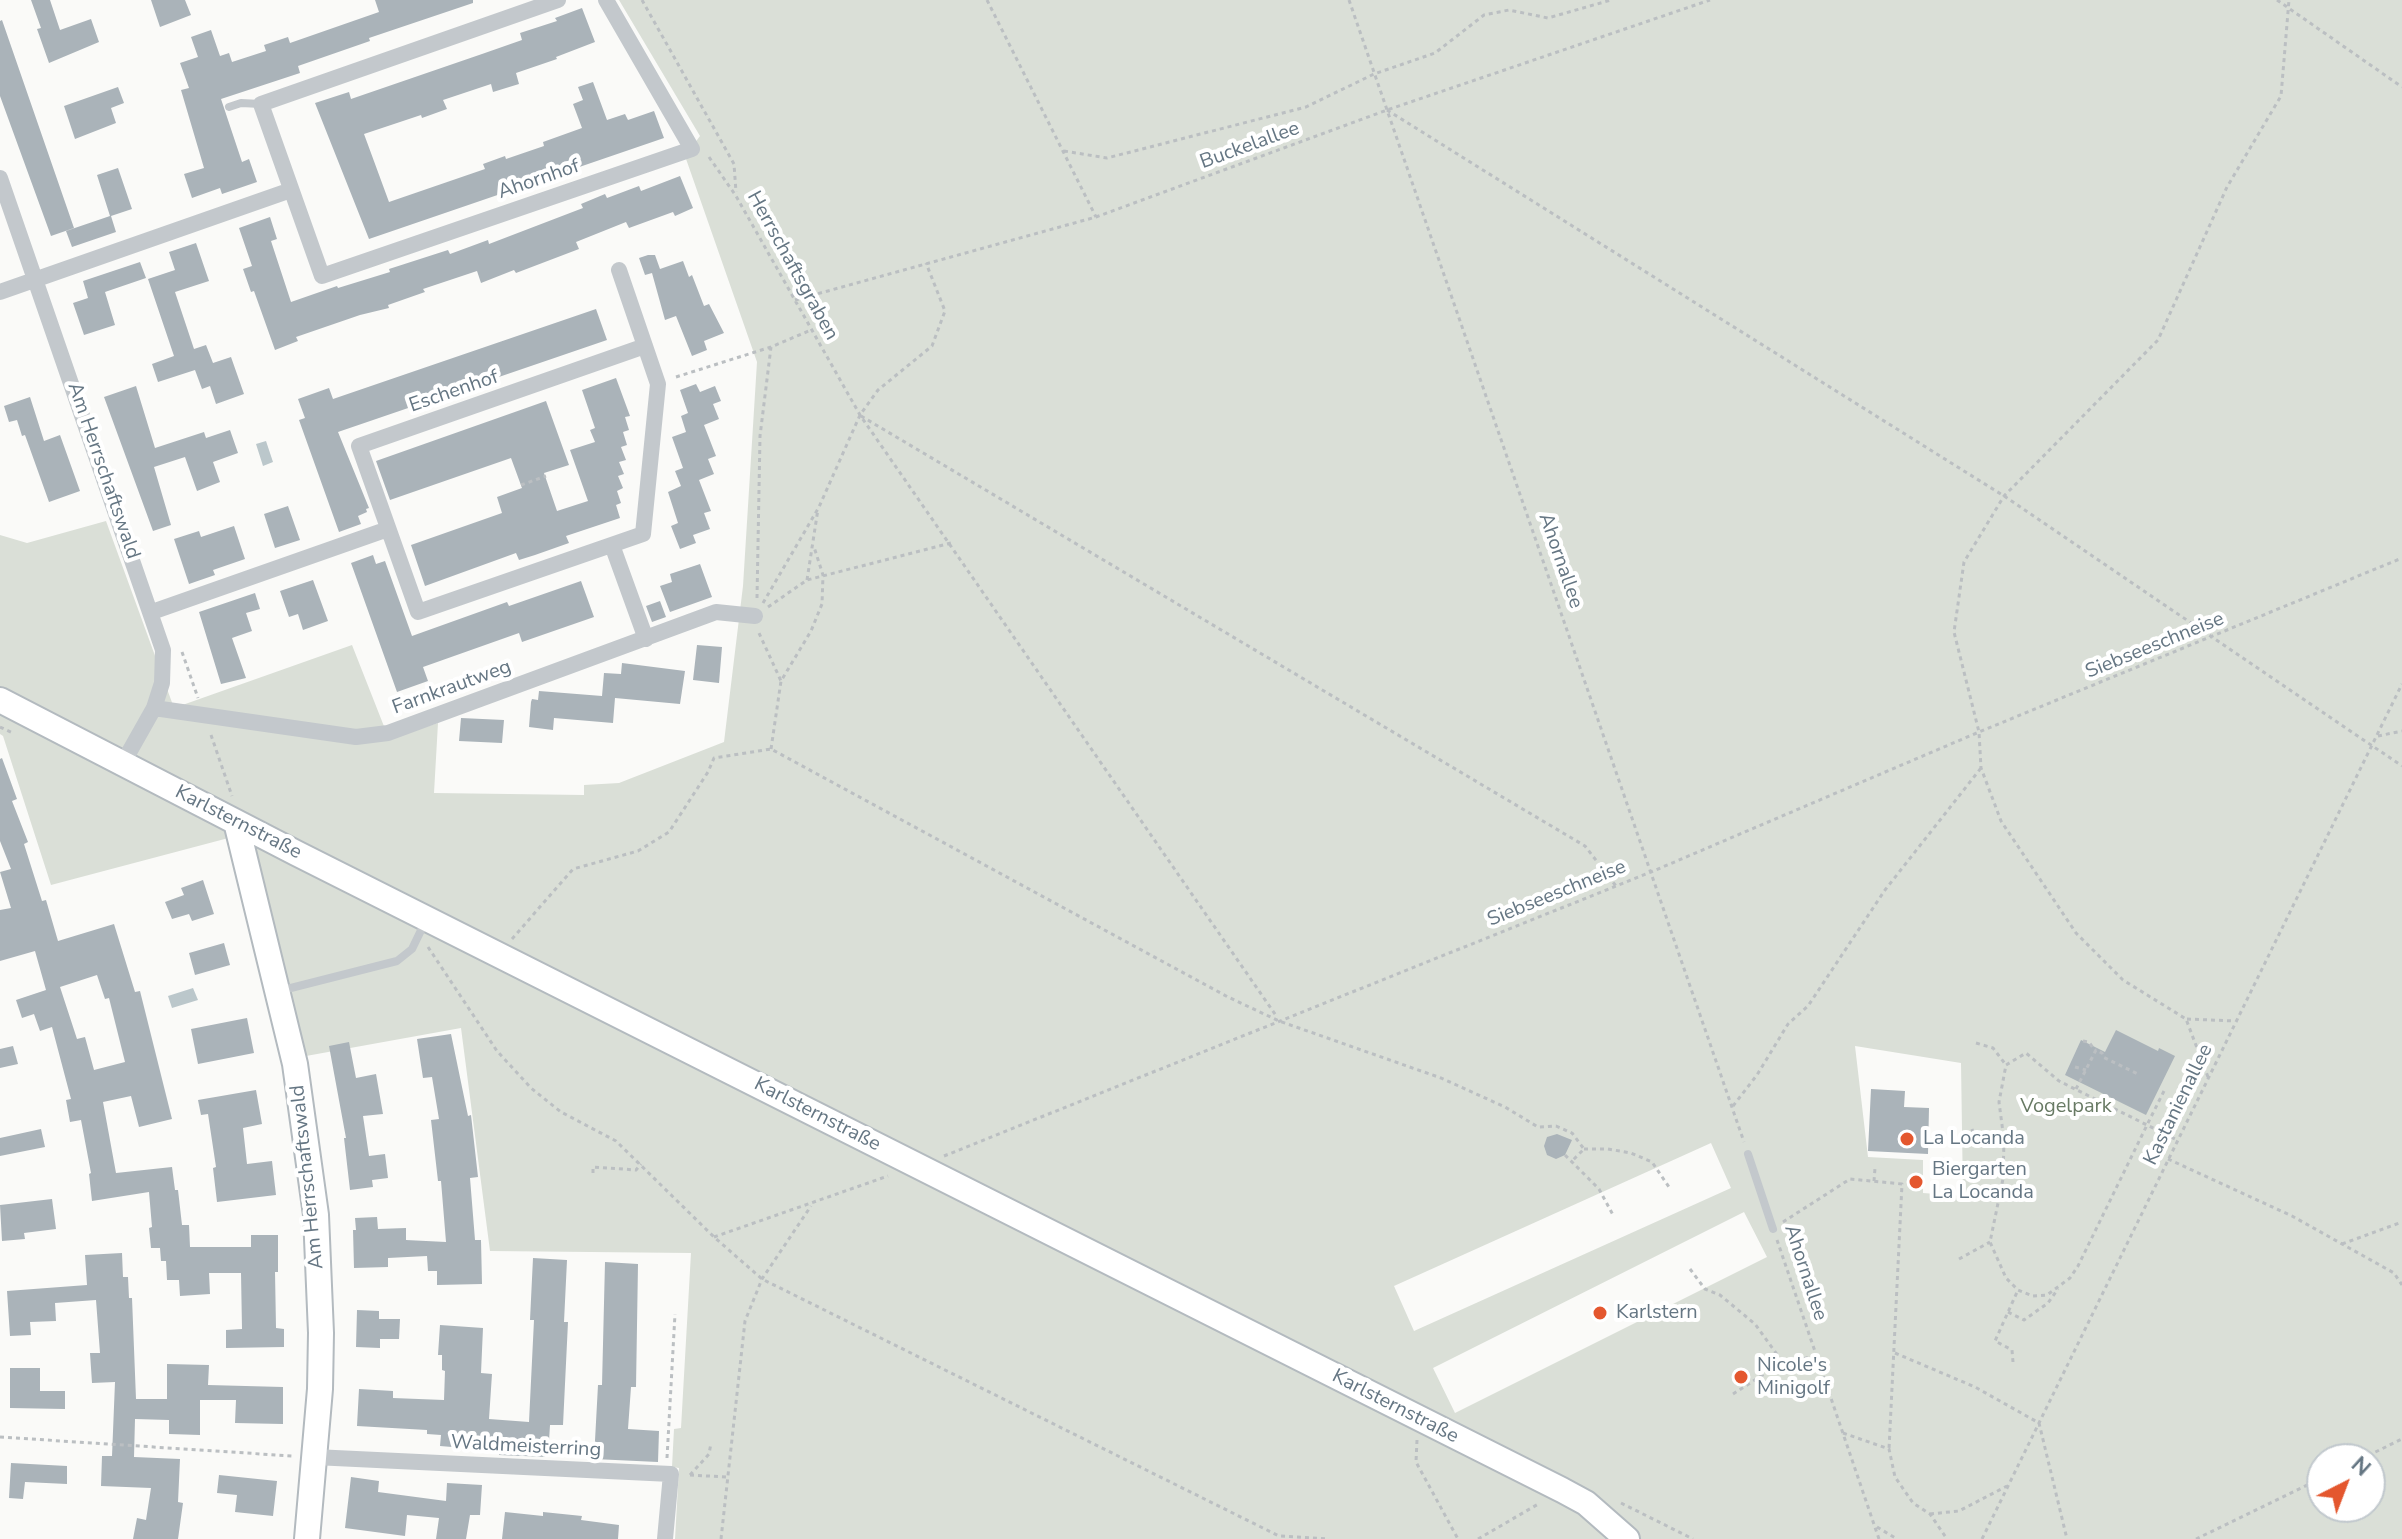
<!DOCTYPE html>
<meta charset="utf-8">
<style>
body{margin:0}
#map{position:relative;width:2402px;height:1539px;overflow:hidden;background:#fafaf8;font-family:"Nunito Sans",sans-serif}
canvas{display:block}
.north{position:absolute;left:2306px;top:1443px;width:80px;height:80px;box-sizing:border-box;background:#fff;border:2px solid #c1c8cd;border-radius:50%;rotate:42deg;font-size:22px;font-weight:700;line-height:32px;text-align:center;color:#657683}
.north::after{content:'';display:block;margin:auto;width:28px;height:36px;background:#e4572e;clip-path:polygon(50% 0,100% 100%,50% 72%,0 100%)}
</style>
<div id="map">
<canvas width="2402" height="1539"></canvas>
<div class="north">N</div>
</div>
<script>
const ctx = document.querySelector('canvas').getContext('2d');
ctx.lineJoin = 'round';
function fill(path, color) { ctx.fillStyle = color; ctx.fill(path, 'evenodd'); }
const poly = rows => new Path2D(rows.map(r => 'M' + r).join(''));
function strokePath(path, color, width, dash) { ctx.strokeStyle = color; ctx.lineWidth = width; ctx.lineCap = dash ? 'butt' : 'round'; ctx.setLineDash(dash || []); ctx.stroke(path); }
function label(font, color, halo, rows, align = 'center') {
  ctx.font = font + ' "Nunito Sans",sans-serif'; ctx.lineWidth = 8; ctx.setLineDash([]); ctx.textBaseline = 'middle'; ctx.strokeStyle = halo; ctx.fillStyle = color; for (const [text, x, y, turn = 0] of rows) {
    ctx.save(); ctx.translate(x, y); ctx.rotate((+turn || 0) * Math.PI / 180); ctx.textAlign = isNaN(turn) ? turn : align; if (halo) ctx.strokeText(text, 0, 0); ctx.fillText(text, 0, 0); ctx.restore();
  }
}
fill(poly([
 [619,0,2402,0,2402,1539,675,1539,679,1468,672,1467,674,1429,681,1428,691,1253,490,1251,461,1028,306,1056,270,926,236,836,51,885,3,736,0,734,0,535,27,543,106,521,174,708,352,645,389,739,438,723,434,793,584,795,584,785,619,783,724,742,743,586,757,362,685,156,700,136],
 [1855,1046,1961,1063,1963,1196,1923,1193,1923,1160,1868,1157],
 [1711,1143,1731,1188,1414,1331,1394,1286],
 [1744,1212,1767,1257,1455,1413,1433,1368],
 [2322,1459,2370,1459,2370,1507,2322,1507]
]), '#dadfd7');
fill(poly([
 [266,441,273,462,263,466,256,444],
 [193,988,198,1000,172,1008,168,996]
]), '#bbc7cb');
fill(poly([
 [31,0,50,0,60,30,91,19,99,42,49,63,37,29,41,28],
 [151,0,185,0,191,15,160,27],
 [375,0,473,0,473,3,369,38,370,41,298,66,300,73,221,99,242,162,249,159,257,182,222,194,220,188,192,198,184,174,204,168,181,90,189,88,180,63,198,57,191,37,211,30,220,56,229,53,232,62,266,51,264,45,288,37,290,43,379,12],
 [582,8,595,42,556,57,557,59,516,73,519,84,493,92,491,84,443,100,447,109,422,118,421,115,364,134,389,202,485,169,483,164,505,156,506,159,544,146,543,142,582,128,573,104,583,100,578,87,593,82,607,120,625,114,628,120,654,111,664,138,369,239,315,103,349,92,351,99,482,54,522,40,520,33,557,21,555,18],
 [2,20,74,228,51,236,0,96,0,21],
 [118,87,124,103,111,108,116,123,75,139,64,106],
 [118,168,132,209,111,216,116,232,72,247,66,231,110,216,97,175],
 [680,176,693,208,675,216,673,212,629,228,626,222,576,242,579,249,516,273,514,270,481,283,477,271,423,289,425,292,388,305,389,308,360,315,296,337,298,341,275,350,254,291,251,292,243,269,252,266,239,228,270,217,277,239,271,241,291,302,337,286,338,288,390,272,389,269,448,250,450,254,488,240,489,244,583,208,581,204,605,194,607,198,639,186,641,191],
 [196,243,209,281,175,292,194,349,206,345,213,363,231,357,244,394,216,404,210,386,202,389,195,370,158,382,152,364,174,356,148,279,175,270,169,252],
 [648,255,655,255,660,269,683,261,689,277,692,275,704,306,709,304,724,333,704,341,707,350,692,356,676,316,665,320,652,273,645,275,639,258],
 [140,262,146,278,105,292,115,325,84,335,73,303,88,298,83,281],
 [596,309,607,340,338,432,369,508,366,509,367,512,358,516,361,524,339,532,299,420,305,418,298,399,329,388,333,399],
 [616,378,630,416,625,417,629,430,623,432,627,445,621,447,626,460,619,462,624,474,618,476,623,488,617,491,621,503,616,505,620,518,566,536,569,543,535,555,519,560,516,553,425,586,411,545,502,513,497,497,522,488,511,458,390,500,376,461,546,401,569,465,544,473,557,511,588,501,570,450,595,442,590,430,595,428,582,390],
 [696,384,700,392,715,386,721,401,713,404,719,419,704,425,716,456,708,459,714,474,699,480,711,511,704,513,710,529,693,535,696,543,680,549,671,526,678,523,668,492,681,486,675,471,683,468,672,437,686,432,681,416,688,413,680,390],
 [136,386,155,448,204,432,206,438,230,430,238,453,213,462,220,482,197,491,185,457,154,467,171,525,153,531,104,397],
 [30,397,44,441,60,435,80,491,49,502,25,435,22,436,17,420,9,422,4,406],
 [288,506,300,540,275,548,264,514],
 [234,526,245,559,213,570,215,575,189,584,174,539,199,531,201,537],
 [373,555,376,564,385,561,412,636,507,602,509,606,581,581,594,617,522,642,519,633,423,667,428,681,397,692,351,563],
 [700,564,712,597,670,612,660,586,672,582,670,574],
 [313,580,328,621,303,630,298,614,289,617,280,591],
 [255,593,260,609,246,613,252,631,232,638,246,678,221,684,199,612],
 [660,601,666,617,652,622,646,606],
 [697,645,722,647,719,683,693,680],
 [622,663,685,671,680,704,615,698,613,723,554,718,553,730,529,727,531,702,532,699,538,700,539,691,602,696,604,673,621,674],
 [461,718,504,720,502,743,459,741],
 [2,758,17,799,12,801,28,842,24,844,42,901,46,900,58,941,114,924,135,992,140,991,172,1119,139,1127,131,1096,103,1102,116,1173,172,1167,175,1190,178,1190,182,1225,189,1225,190,1247,251,1247,251,1235,278,1235,278,1272,275,1272,276,1328,284,1329,284,1347,226,1348,226,1330,242,1329,241,1273,209,1273,210,1294,180,1296,179,1280,167,1280,166,1261,161,1261,160,1248,151,1248,149,1228,152,1227,149,1192,92,1201,89,1174,91,1173,81,1120,70,1122,66,1100,71,1099,52,1027,40,1031,34,1014,22,1018,16,1000,46,990,35,951,0,961,0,910,11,908,0,872,11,869,0,841,0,759],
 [97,975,105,999,109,998,125,1062,94,1070,85,1037,77,1039,60,987],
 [203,880,214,914,192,921,189,914,172,919,165,902,184,895,181,888],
 [224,943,230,965,195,975,189,953],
 [247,1018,254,1053,198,1064,191,1029],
 [2116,1030,2158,1051,2159,1048,2175,1056,2146,1115,2065,1075,2081,1040,2105,1052],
 [451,1034,468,1116,471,1115,478,1177,470,1178,475,1240,481,1240,482,1284,437,1285,437,1271,428,1271,427,1256,388,1258,388,1267,354,1268,353,1230,356,1230,355,1218,377,1217,378,1229,406,1228,406,1240,446,1242,441,1181,438,1181,431,1120,439,1119,432,1077,423,1078,417,1039],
 [349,1042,356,1078,376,1074,383,1114,363,1116,369,1156,385,1154,388,1178,372,1180,373,1187,350,1190,344,1138,346,1138,329,1046],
 [13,1046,18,1064,0,1068,0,1049],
 [1871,1089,1905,1091,1904,1107,1929,1108,1928,1154,1868,1151],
 [256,1090,262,1124,243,1128,247,1164,272,1161,276,1195,217,1202,213,1168,216,1167,208,1114,201,1115,198,1100],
 [41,1129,45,1147,0,1156,0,1138],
 [1557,1134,1572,1140,1565,1155,1556,1159,1547,1155,1544,1146,1547,1137],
 [52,1199,56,1229,24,1233,25,1239,2,1241,0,1205],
 [122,1253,123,1277,128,1277,129,1298,132,1298,136,1399,167,1399,167,1364,209,1365,208,1385,283,1387,283,1424,235,1423,236,1400,200,1400,200,1435,169,1434,169,1420,135,1419,134,1457,180,1459,178,1502,183,1503,178,1539,133,1539,137,1518,146,1520,151,1488,101,1486,102,1456,112,1456,115,1382,92,1383,90,1353,100,1353,96,1300,55,1303,56,1321,30,1322,31,1335,10,1336,7,1291,87,1285,85,1255],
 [533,1258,567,1260,564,1322,568,1322,563,1425,550,1425,548,1457,499,1455,500,1451,440,1446,441,1435,427,1434,427,1430,357,1426,359,1389,393,1391,393,1398,444,1400,445,1371,442,1370,442,1355,438,1355,440,1325,483,1328,481,1373,492,1374,489,1419,529,1422,534,1320,530,1320],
 [605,1262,638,1264,636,1387,631,1387,628,1429,659,1431,658,1462,594,1459,598,1385,602,1385],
 [357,1310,379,1311,379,1319,400,1319,399,1339,380,1339,380,1348,356,1347],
 [10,1368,40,1368,40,1391,65,1391,65,1409,10,1408],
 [11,1463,67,1466,67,1484,25,1482,23,1499,9,1498],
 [219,1475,277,1481,273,1516,235,1512,237,1495,217,1493],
 [351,1477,379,1481,378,1492,446,1501,447,1483,482,1485,480,1515,470,1515,466,1539,436,1539,439,1518,407,1515,405,1536,345,1528],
 [505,1512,543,1516,543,1512,582,1516,581,1520,619,1525,618,1539,502,1539]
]), '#aab3b9');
const secondary = poly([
 [0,700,296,853,1562,1490,1586,1503,1627,1539],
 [236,822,295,1064,316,1215,321,1333,320,1389,307,1539]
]);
strokePath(secondary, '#b3babf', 28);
strokePath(poly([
 [642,0,734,164,736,192],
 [987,0,1096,217],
 [1349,0,1744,1142],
 [2277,0,2402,87],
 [1387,110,2004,496,2402,766],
 [1064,151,1107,158,1306,107,1374,74,1435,53,1484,15,1509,10,1548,18,1611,0],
 [709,157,736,196,860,415,1277,1017],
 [795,300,1096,217,1387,110,1710,0],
 [676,377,771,347,811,330],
 [861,416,1585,846,1616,886],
 [521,485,546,476],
 [807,580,818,509],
 [757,598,760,436,771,347],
 [763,603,819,507,860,415,878,390,932,346,945,311,926,263],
 [768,607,807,580,951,543],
 [759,633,781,681],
 [182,652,198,698],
 [0,727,13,733],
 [211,735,232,796],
 [2378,736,2402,731],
 [771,749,781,681,811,631,822,604,823,575,814,547],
 [512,939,573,869,638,851,669,832,708,772,714,758,771,749,1228,997,1279,1021,1441,1078,1505,1107,1538,1127,1556,1126,1572,1133,1584,1149,1572,1161],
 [428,947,497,1051,531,1088,561,1112,616,1141,714,1237,762,1279,1279,1536,1329,1539],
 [2187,1019,2235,1021],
 [2083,1041,2089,1042,2095,1051],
 [1976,1043,1993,1048,2006,1065],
 [2075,1067,2086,1070],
 [2208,1077,2186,1019,2123,980,2076,933,2001,821,1981,768,1979,732,1954,632,1964,562,2004,496,2158,340,2227,187,2281,96,2289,0],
 [2076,1089,2096,1050,2102,1053,2103,1057,2140,1075],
 [2164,1091,2147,1125,2078,1266,2070,1278,2047,1295,2033,1296,2018,1290,2006,1278,1990,1242,2003,1179,2004,1140,1999,1102,2006,1065,2026,1053,2059,1081,2177,1140],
 [1733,1106,1757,1075,1788,1024,1808,1006,1885,890,1981,768],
 [1972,1129,1976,1142],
 [1976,1139,2004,1140],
 [1584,1149,1608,1149,1631,1153,1652,1162,1671,1190],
 [1565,1155,1599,1189,1613,1215],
 [944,1156,1651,872,1979,732,2402,558],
 [2168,1159,2292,1216,2394,1273,2402,1285],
 [593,1173,593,1167,636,1170,641,1164],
 [1874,1181,1875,1168],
 [1783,1222,1850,1179,1902,1184,1889,1449],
 [714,1237,888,1176],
 [1777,1240,1879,1539],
 [2342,1244,2402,1222],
 [1959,1259,1990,1242],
 [1690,1269,1705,1289,1720,1295,1755,1324,1784,1364],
 [2008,1312,2024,1320,2048,1303,2058,1289],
 [1895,1353,1975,1387,2039,1423,2067,1539],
 [2013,1362,2012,1350,1995,1341,2018,1290],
 [1733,1394,1772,1369,1815,1355],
 [1843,1433,1889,1449,1895,1477,1913,1503,1930,1514,1947,1539],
 [0,1437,292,1456],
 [1417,1440,1416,1462,1458,1539],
 [667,1458,675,1314],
 [2361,1459,2402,1439],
 [690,1475,726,1477],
 [690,1475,709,1454,711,1443],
 [1621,1503,1693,1539],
 [1930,1514,1959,1511,2007,1486],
 [1877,1527,1897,1539],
 [721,1539,745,1321,762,1279,811,1206],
 [1478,1539,1540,1503],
 [1982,1539,2402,684],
 [2196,1539,2322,1478]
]), '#bbbfc2', 3, [4, 4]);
strokePath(poly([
 [229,107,241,103,261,104],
 [279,991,397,961,412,949,426,920],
 [1748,1154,1773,1229]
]), '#c3c8cc', 8);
strokePath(poly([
 [558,0,261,104,322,276,692,149,606,0],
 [0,178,163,650,162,683,154,708,123,763],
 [619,270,658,384,643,534,418,612,359,446,645,346],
 [0,292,291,190],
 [612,545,646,639],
 [152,612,388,529],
 [154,708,356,737,388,733,716,612,755,616],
 [314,1457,671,1474,665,1539]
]), '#c3c8cc', 16);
strokePath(secondary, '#fff', 24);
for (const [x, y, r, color] of [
 [1907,1139,8,"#e4572e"],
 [1916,1182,8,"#e4572e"],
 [1600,1313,8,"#e4572e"],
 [1741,1377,8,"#e4572e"]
]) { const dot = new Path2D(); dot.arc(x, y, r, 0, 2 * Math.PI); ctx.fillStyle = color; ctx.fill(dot); strokePath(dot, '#fff', 3); }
label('20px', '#657683', '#fff', [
 ["Buckelallee",1250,146,-20],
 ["Ahornhof",539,180,-19],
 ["Herrschaftsgraben",792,266,61],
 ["Eschenhof",454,392,-19],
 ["Am Herrschaftswald",103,471,71],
 ["Ahornallee",1560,561,71],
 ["Siebseeschneise",2155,646,-22],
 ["Farnkrautweg",452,688,-20],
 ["Karlsternstraße",238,823,27],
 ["Siebseeschneise",1557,894,-22],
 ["Kastanienallee",2179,1105,-64],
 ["Karlsternstraße",817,1115,27],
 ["Am Herrschaftswald",308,1177,-96],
 ["Ahornallee",1805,1273,72],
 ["Karlsternstraße",1395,1407,27],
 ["Waldmeisterring",526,1447,3]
]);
label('20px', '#687a64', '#fff', [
 ["Vogelpark",2066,1107]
]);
label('20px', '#657683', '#fff', [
 ["La Locanda",1923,1139],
 ["Biergarten",1932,1170],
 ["La Locanda",1932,1193],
 ["Karlstern",1616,1313],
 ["Nicole's",1757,1366],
 ["Minigolf",1757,1389]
], 'left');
</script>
